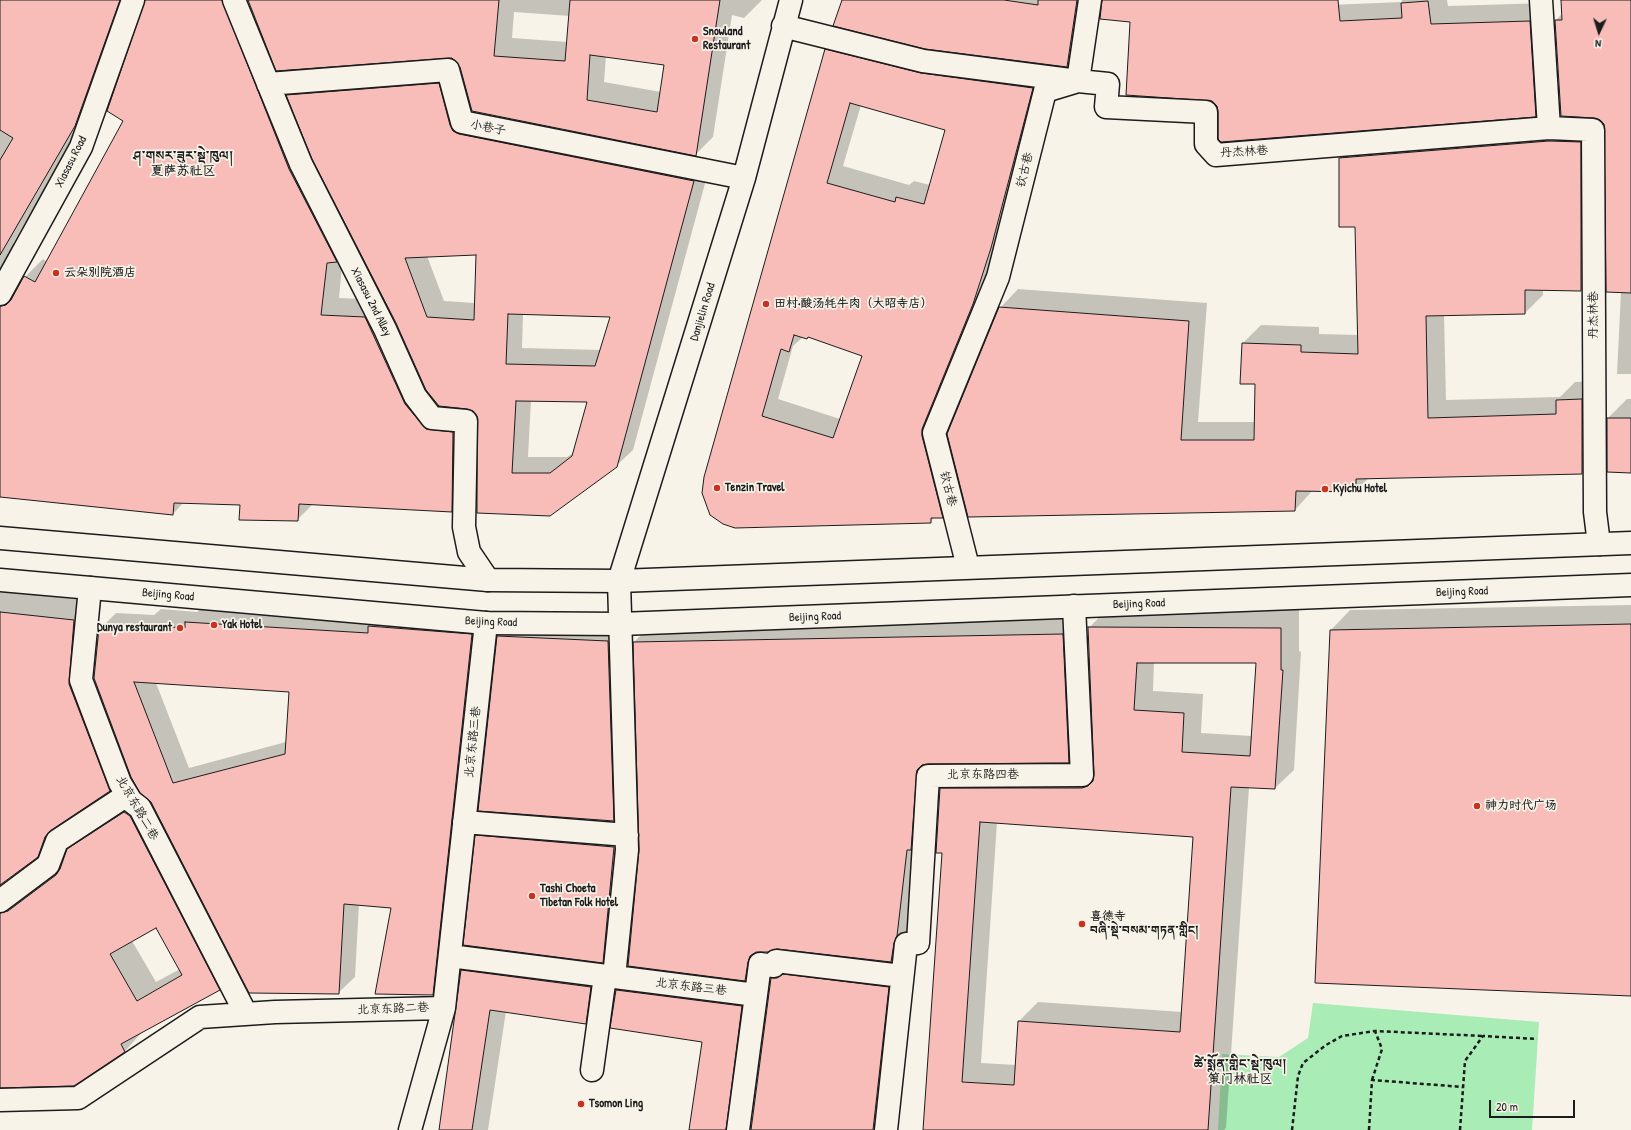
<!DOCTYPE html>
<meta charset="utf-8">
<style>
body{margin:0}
#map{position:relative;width:1631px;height:1130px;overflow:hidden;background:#f7f3e8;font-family:"Patrick Hand",sans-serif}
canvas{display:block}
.north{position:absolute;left:1579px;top:12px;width:40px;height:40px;-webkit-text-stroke:3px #f7f3e8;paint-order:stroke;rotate:184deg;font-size:11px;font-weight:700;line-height:16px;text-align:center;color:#1c1c1c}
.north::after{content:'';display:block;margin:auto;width:14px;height:18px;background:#1c1c1c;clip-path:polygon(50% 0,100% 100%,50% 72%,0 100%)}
.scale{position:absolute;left:1489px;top:1100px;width:86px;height:18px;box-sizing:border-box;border:2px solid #1c1c1c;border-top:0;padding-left:5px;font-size:12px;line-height:14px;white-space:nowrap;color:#1c1c1c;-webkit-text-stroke:3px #f7f3e8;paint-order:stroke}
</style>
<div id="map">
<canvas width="1631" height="1130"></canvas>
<div class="north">N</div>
<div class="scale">20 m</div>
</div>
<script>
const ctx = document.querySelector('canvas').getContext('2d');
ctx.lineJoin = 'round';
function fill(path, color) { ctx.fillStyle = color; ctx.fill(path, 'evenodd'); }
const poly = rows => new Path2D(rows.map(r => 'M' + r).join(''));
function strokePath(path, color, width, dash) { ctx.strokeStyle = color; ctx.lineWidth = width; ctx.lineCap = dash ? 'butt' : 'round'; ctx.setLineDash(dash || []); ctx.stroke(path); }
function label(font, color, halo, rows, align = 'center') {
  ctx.font = font + ' "Patrick Hand","LXGW WenKai TC","Noto Serif Tibetan",sans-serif'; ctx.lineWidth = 3.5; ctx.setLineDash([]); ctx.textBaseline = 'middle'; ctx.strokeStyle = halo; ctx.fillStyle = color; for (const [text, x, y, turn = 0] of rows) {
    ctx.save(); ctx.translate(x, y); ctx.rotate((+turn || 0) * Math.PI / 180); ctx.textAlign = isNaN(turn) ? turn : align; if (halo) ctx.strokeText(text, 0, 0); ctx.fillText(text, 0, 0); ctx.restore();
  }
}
fill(poly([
 [1313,1003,1539,1022,1532,1130,1218,1130,1222,1054,1279,1057,1308,1038]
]), '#a9ecb6');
fill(poly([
 [0,0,131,0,93,107,13,243,19,246,0,279],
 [146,0,245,0,307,151,354,244,343,255,339,298,383,300,426,390,397,323,288,95,304,79,455,67,469,115,710,165,633,450,616,466,478,512,478,415,474,410,468,408,439,405,444,411,471,415,469,493,451,511,313,504,297,520,241,504,184,502,173,514,0,496,0,317,2,307,16,293,25,277,43,259,47,262,125,120],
 [477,254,475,303,444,301,427,256],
 [523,313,611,316,601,350,522,348],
 [531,400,588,401,575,452,567,457,528,457],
 [249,0,762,0,744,18,732,15,713,137,695,155,461,66,453,57],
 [514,12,570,16,568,42,512,38],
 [606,56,665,65,661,92,604,82],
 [842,0,1092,0,1085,48,1067,66],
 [1102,0,1283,0,1282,7,1402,2,1402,0,1447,0,1448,6,1547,3,1553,98,1535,116,1219,111,1218,105,1131,21],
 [1562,0,1631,0,1631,374,1617,374,1621,292,1605,123,1594,117,1556,20,1562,14],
 [843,33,938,57,1049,72,1007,231,938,411,959,501,942,517,935,517,930,522,736,527,826,50],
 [861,105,946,129,930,185,914,181,909,185,843,166],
 [809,336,863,355,840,419,778,399,793,346,803,337,807,338],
 [1598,124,1599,272,1581,290,1543,289,1543,295,1525,313,1444,314,1446,400,1560,397,1575,382,1600,381,1600,455,1582,473,1369,478,1355,491,1313,490,1295,510,969,516,1000,308,1018,289,1207,303,1198,422,1255,422,1256,383,1243,343,1261,325,1319,327,1319,334,1358,335,1356,226,1340,158,1358,140],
 [1627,399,1631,399,1631,472,1608,418],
 [0,591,93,601,88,665,94,682,100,629,116,613,154,615,161,609,197,612,203,606,488,619,449,978,432,994,392,907,359,904,355,977,338,993,239,970,219,990,143,1031,125,1051,74,1085,0,1086],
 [156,683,290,691,286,742,189,768],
 [130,770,143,794,88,830,68,850,60,868,28,892,9,889,7,879,37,856,56,837,62,821,110,790],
 [157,927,180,969,156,982,132,941],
 [1631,605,1631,995,1316,982,1331,630,1350,610],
 [1107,609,1299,610,1299,651,1301,652,1294,770,1275,788,1249,787,1226,1128,1224,1130,924,1130,943,852,941,789,960,770,1095,769,1089,628],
 [1154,662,1257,662,1252,736,1201,733,1203,694,1153,691],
 [997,822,1194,836,1182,1012,1038,1002,1019,1021,1016,1065,981,1063],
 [1080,617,1086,744,1068,762,932,762,928,832,909,944,891,961,777,948,764,951,762,962,745,980,640,850,634,642,652,624],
 [517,618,626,623,632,802,613,820,479,810,498,636],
 [496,816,633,827,622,942,603,962,476,836],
 [481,952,609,968,604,1004,585,1023,506,1011,488,1130,440,1130,462,970],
 [791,960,907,968,889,1130,690,1130,704,1041,617,990,636,971,760,987,749,1121,753,1122,772,979]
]), '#0003');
const building = poly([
 [0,0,120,0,75,126,0,255,0,160,13,138,0,130,0,0],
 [145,0,222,0,289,169,337,262,327,263,321,315,365,317,405,404,426,429,453,432,452,512,299,504,298,521,239,520,240,505,174,503,173,515,0,497,0,306,6,305,11,300,24,276,35,282,123,121,107,111,145,0],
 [248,0,499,0,494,56,565,61,570,0,720,0,696,156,472,111,460,67,452,58,276,71,248,0],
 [590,55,664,65,657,112,587,100,590,55],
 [842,0,1004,0,1038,5,1038,0,1077,0,1067,67,925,49,833,26,842,0],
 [1102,0,1338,0,1340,21,1402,18,1401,3,1428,1,1431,24,1530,21,1536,117,1221,142,1218,139,1218,112,1217,106,1212,101,1126,95,1130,22,1100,19,1102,0],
 [1561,0,1631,0,1631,293,1606,292,1604,124,1600,120,1594,118,1561,116,1555,20,1562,20,1561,0],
 [825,49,921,73,1033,88,991,248,973,304,922,429,922,436,943,518,931,518,931,523,735,528,723,524,710,515,702,493,704,477,825,49],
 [850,103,945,130,924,204,896,197,895,202,827,183,850,103],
 [794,335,807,339,808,337,862,356,833,438,762,416,781,349,789,352,794,335],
 [439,83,450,125,453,131,459,134,694,181,617,467,550,516,477,513,477,416,473,411,467,409,439,406,426,390,396,323,312,159,286,95,439,83],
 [476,255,474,320,427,317,405,258,476,255],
 [508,314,610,317,595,366,506,364,508,314],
 [516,401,587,402,572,456,550,473,512,473,516,401],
 [1549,141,1581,142,1581,291,1525,290,1525,314,1426,316,1428,418,1556,414,1556,400,1582,399,1582,474,1356,479,1356,492,1296,491,1295,511,968,517,947,434,999,307,1189,321,1181,440,1254,440,1255,384,1240,384,1242,343,1301,345,1301,352,1358,354,1355,227,1339,227,1339,158,1549,141],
 [1607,418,1631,418,1631,473,1607,472,1607,418],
 [0,612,74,620,69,684,110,791,50,831,45,837,38,857,0,885,0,612],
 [185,622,368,633,368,626,472,634,433,995,375,994,391,908,344,904,339,994,249,993,151,802,140,793,131,777,94,678,99,628,143,632,144,625,185,628,185,622],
 [134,682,289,692,285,754,173,783,134,682],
 [1631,624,1631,996,1315,983,1330,630,1631,624],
 [1088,627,1281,628,1281,670,1283,670,1275,789,1231,787,1208,1130,923,1130,942,853,936,853,940,788,1082,788,1088,786,1093,781,1094,774,1088,627],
 [1137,663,1256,663,1250,756,1182,752,1184,713,1134,710,1137,663],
 [980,822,1193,837,1180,1032,1018,1021,1014,1085,962,1082,980,822],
 [1063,634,1069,763,928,764,922,765,917,770,911,850,907,850,897,936,894,943,891,962,777,949,768,952,756,952,750,956,748,962,745,981,628,966,639,850,633,642,1063,634],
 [497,636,608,641,614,821,478,811,497,636],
 [124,812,130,816,220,990,121,1044,125,1052,74,1086,0,1088,0,913,8,911,56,875,60,869,67,849,124,812],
 [156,928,182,975,137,1001,110,954,156,928],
 [475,835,614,847,603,963,463,945,475,835],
 [461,970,591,987,586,1024,490,1010,472,1130,439,1130,461,970],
 [783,974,889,987,873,1130,751,1130,771,978,777,978,783,974],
 [616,990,742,1006,726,1130,689,1130,702,1042,610,1028,616,990]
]);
fill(building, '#f9bdb9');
strokePath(building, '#1c1c1c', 1);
const street = poly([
 [234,0,301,164,385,329,415,396,432,418,466,421,464,527,469,552,488,580],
 [1090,0,1078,81,1108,84,1106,107,1206,112,1206,144,1216,155,1549,128],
 [1541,0,1549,128,1593,130,1595,512,1599,544],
 [783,26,923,61,1078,81,1045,91,998,277,934,433,968,567],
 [268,84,448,70,462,122,744,178],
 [0,294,81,147,133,0],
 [90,588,81,680,120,783,131,801,140,808,246,1014],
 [464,822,627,835],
 [0,901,48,865,57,841,127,795],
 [450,956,756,995,760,964,774,966,776,961,902,976],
 [614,977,627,850,619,581,744,178,791,0],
 [592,1070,605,976],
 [0,1100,78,1098,200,1017,275,1012,444,1008],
 [410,1130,444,1008,486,623],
 [738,1130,756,995],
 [886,1130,906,944,918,943,928,776,1082,775,1074,606]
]);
const secondary = poly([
 [0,538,488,580,619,581,1631,543],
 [0,580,486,623,620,624,1631,585]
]);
strokePath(street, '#1c1c1c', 25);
strokePath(secondary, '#1c1c1c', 25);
strokePath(poly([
 [1372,1080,1382,1049,1375,1031],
 [1292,1130,1298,1076,1303,1063,1326,1045,1342,1036,1375,1031,1483,1036],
 [1369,1130,1372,1080,1463,1087],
 [1460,1130,1465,1061,1483,1036,1537,1039]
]), '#1c1c1c', 2.5, [4, 3]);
strokePath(street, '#f7f3e8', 22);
strokePath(secondary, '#f7f3e8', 22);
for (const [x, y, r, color] of [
 [695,39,4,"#c8321e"],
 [56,273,4,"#c8321e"],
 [766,304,4,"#c8321e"],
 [717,488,4,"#c8321e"],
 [1325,489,4,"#c8321e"],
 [214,625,4,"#c8321e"],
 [180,628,4,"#c8321e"],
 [1477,806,4,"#c8321e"],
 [532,896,4,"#c8321e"],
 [1082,924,4,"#c8321e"],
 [581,1104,4,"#c8321e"]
]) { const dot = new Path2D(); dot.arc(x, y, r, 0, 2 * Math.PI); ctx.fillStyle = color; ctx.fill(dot); strokePath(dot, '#f7f3e8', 1.5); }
label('bold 12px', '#1c1c1c', '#f7f3e8', [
 ["Snowland",703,32],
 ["Restaurant",703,46],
 ["云朵别院酒店",64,273],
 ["田村·酸汤牦牛肉（大昭寺店）",774,304],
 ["Tenzin Travel",725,488],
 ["Kyichu Hotel",1333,489],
 ["Yak Hotel",222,625],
 ["Dunya restaurant",172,628,"right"],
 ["神力时代广场",1485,806],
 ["Tashi Choeta",540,889],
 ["Tibetan Folk Hotel",540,903],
 ["喜德寺",1090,917],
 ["བཞི་སྡེ་བསམ་གཏན་གླིང།",1090,931],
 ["Tsomon Ling",589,1104]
], 'left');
label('12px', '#1c1c1c', '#f7f3e8', [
 ["小巷子",488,128,11],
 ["丹杰林巷",1244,152,-3],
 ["Xiasasu Road",71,162,-63],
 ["钦古巷",1025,170,-76],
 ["Xiasasu 2nd Alley",371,302,63],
 ["Danjielin Road",703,312,-73],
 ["丹杰林巷",1594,315,-90],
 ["钦古巷",948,489,76],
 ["Beijing Road",1462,592,-2],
 ["Beijing Road",168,595,5],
 ["Beijing Road",1139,604,-2],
 ["Beijing Road",815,617,-2],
 ["Beijing Road",491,622,2],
 ["北京东路三巷",473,742,-84],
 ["北京东路四巷",983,775],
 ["北京东路二巷",137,808,60],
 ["北京东路三巷",691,987,7],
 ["北京东路二巷",393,1009,-2]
]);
label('bold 13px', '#1c1c1c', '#f7f3e8', [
 ["ཤ་གསར་ཟུར་སྡེ་ཁུལ།",183,157],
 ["夏萨苏社区",183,172],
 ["ཚེ་སྨོན་གླིང་སྡེ་ཁུལ།",1240,1065],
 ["策门林社区",1240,1080]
]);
</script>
